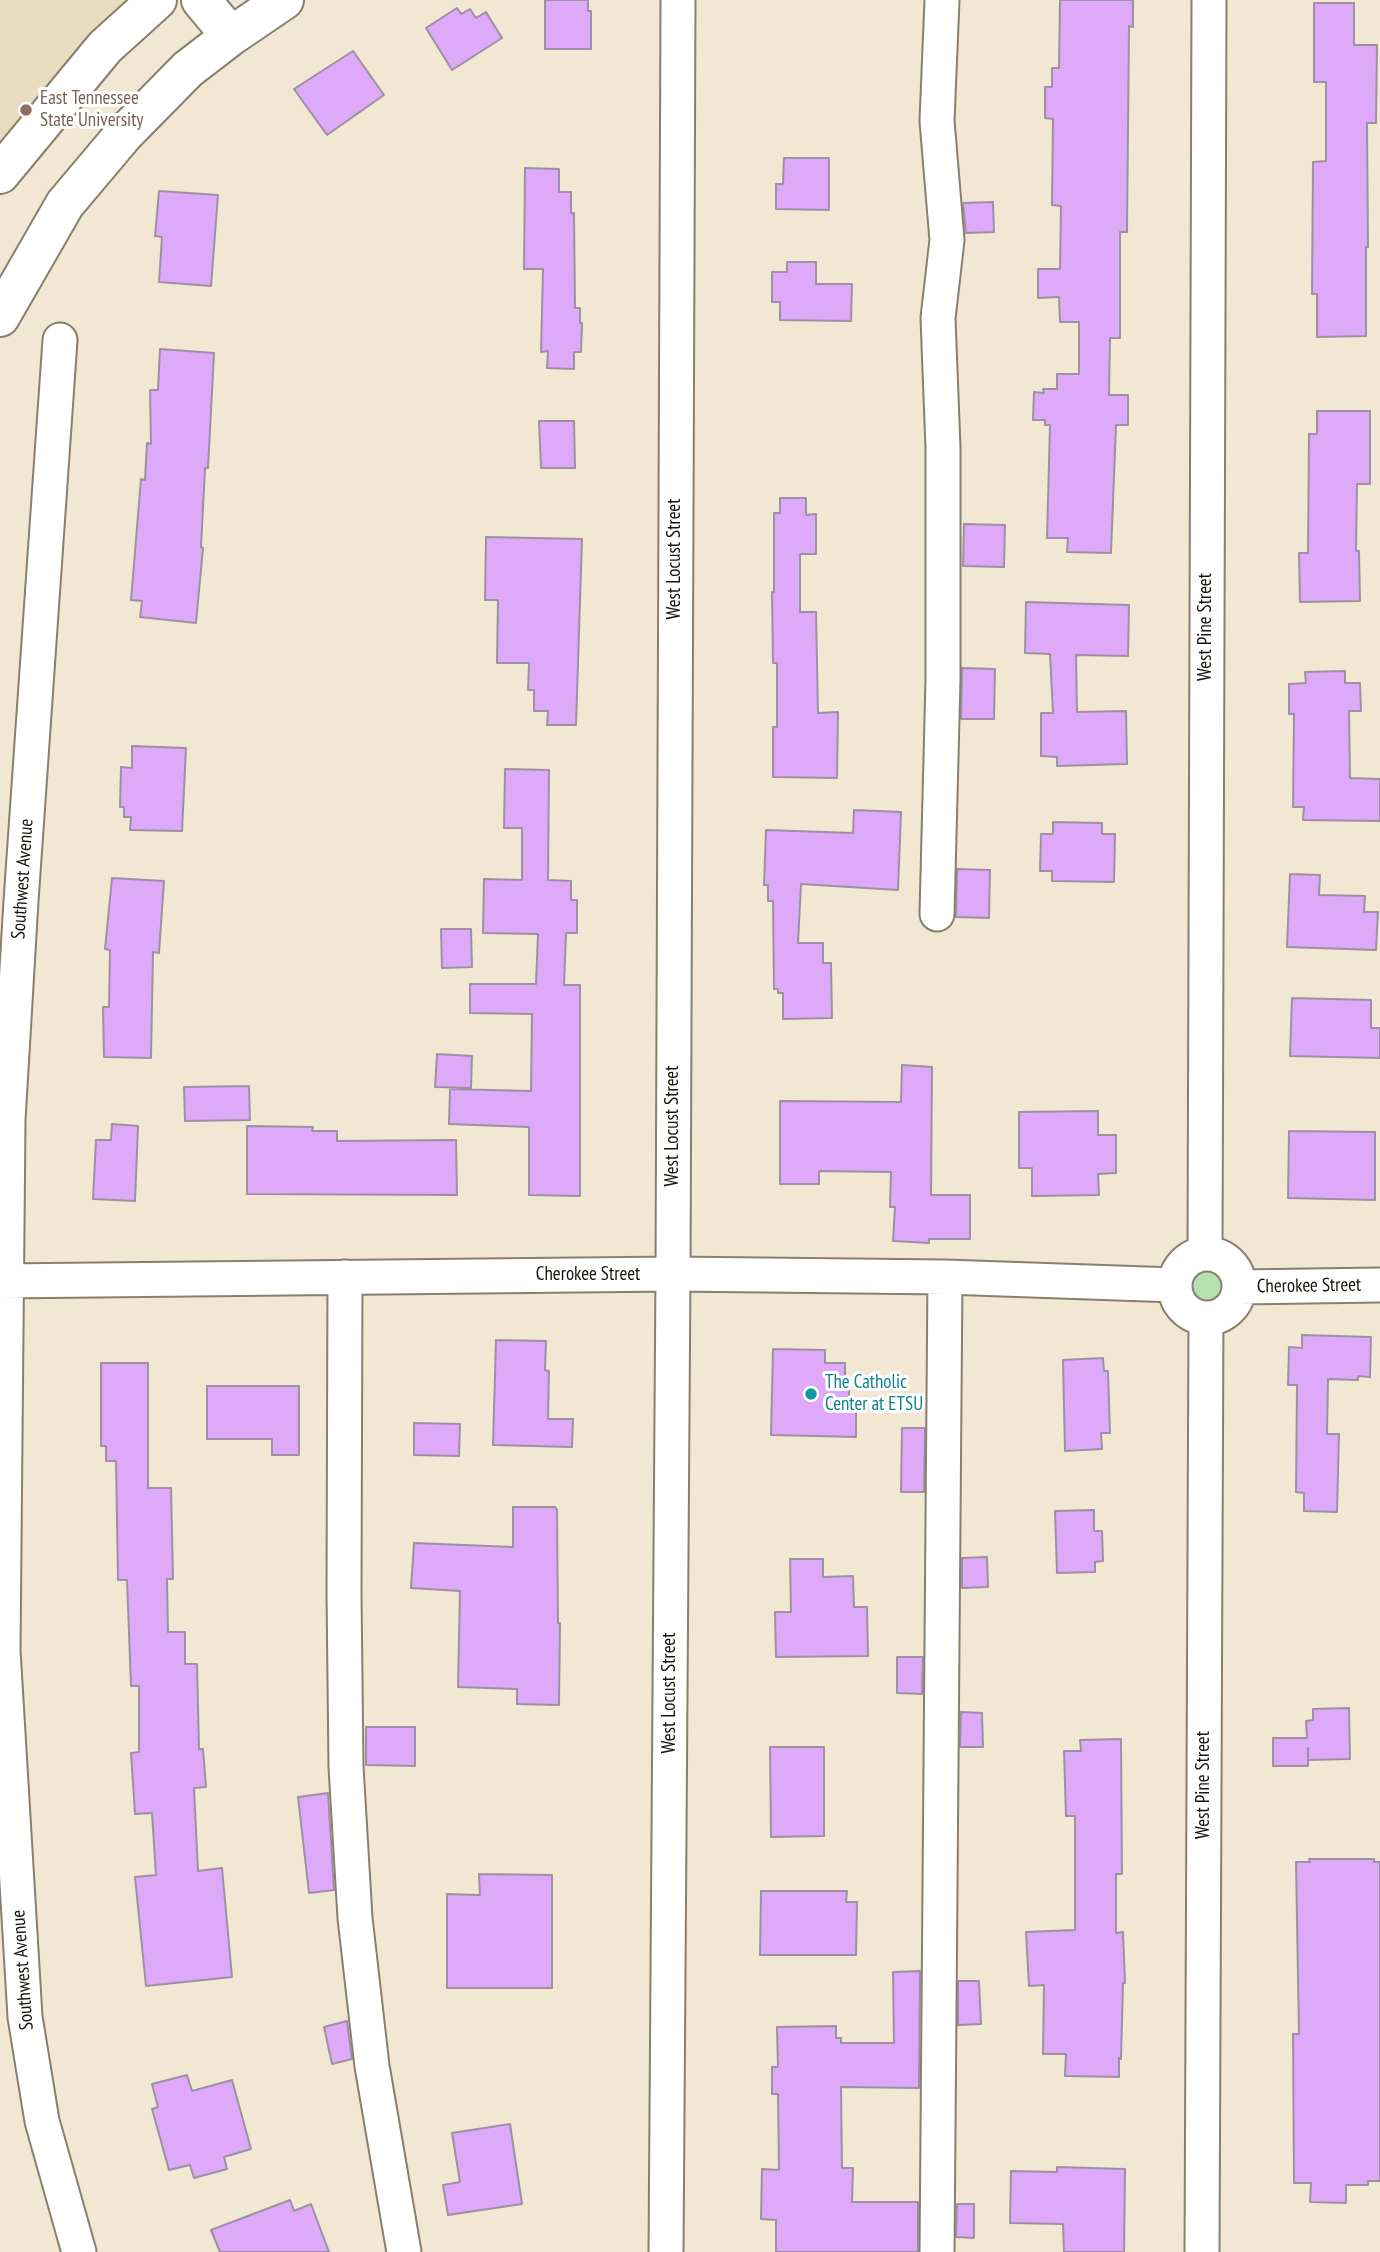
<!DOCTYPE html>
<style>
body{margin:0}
canvas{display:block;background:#f1e7d2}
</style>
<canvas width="1380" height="2252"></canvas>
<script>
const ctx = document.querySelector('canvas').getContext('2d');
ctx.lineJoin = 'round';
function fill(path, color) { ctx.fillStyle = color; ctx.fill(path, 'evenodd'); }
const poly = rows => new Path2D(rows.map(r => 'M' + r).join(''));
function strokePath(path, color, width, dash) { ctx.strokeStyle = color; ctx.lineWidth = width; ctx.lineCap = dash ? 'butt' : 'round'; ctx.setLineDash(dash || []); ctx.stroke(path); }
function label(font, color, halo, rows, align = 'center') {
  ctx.font = font + ' "PT Sans Narrow",sans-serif'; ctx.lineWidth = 6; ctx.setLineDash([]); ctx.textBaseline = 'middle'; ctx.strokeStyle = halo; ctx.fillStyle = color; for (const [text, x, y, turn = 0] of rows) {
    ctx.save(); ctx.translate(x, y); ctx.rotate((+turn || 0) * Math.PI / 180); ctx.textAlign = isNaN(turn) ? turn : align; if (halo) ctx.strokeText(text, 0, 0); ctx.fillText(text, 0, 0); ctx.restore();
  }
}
fill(poly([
 [0,0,157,0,0,174]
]), '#e9dbc0');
fill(poly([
 '1189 1286a18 18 0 1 1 36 0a18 18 0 1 1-36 0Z'
]), '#b4e1ad');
const building = poly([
 [545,0,588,0,588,11,591,11,591,49,545,49,545,0],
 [1060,0,1133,0,1133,27,1129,26,1127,232,1120,232,1120,338,1110,338,1109,395,1128,395,1128,425,1116,425,1111,553,1067,552,1068,538,1047,538,1050,425,1045,425,1045,420,1033,420,1034,392,1044,393,1043,389,1057,389,1057,374,1079,374,1079,322,1060,322,1059,297,1038,298,1038,269,1060,269,1061,206,1052,205,1053,119,1045,118,1045,87,1052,87,1052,68,1059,68,1060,0],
 [1314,3,1354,3,1354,45,1377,45,1376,123,1367,123,1368,247,1366,247,1366,336,1317,337,1317,294,1312,294,1313,162,1326,161,1326,82,1314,82,1314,3],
 [457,8,461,14,470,9,476,18,486,12,502,38,452,70,426,28,457,8],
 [353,51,384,95,327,135,294,89,353,51],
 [784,158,829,158,829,210,776,209,776,184,783,184,784,158],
 [525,168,559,169,559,192,571,192,571,213,574,213,575,308,580,308,580,323,582,323,581,352,574,352,574,369,547,368,548,351,541,352,543,269,524,269,525,168],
 [159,191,218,195,211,286,159,282,162,237,155,236,159,191],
 [993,202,994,232,966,233,963,203,993,202],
 [787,262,816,262,816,284,852,284,851,321,780,320,780,302,772,302,772,272,787,272,787,262],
 [160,349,214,353,208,468,205,468,201,547,203,548,196,623,140,617,142,601,131,600,141,479,145,480,147,443,151,444,150,390,158,390,160,349],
 [1317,411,1370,411,1370,484,1357,484,1356,551,1359,551,1360,601,1300,602,1299,553,1308,553,1309,434,1317,434,1317,411],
 [539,421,574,421,575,468,541,468,539,421],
 [780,498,806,498,806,515,816,514,816,554,800,554,800,612,816,612,818,713,838,712,837,778,773,777,773,727,777,727,777,663,773,663,772,592,774,592,774,513,780,513,780,498],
 [964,524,1005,525,1004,567,963,566,964,524],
 [486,537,582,539,576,725,547,725,548,711,534,711,534,690,528,690,529,663,497,663,498,600,485,600,486,537],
 [1026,602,1129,605,1128,656,1076,655,1077,712,1126,711,1127,764,1057,766,1057,757,1041,756,1041,713,1053,713,1050,654,1025,653,1026,602],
 [962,668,995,669,994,719,961,719,962,668],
 [1345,671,1345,683,1360,683,1361,711,1349,711,1350,778,1380,779,1380,821,1303,820,1304,807,1293,807,1294,714,1289,714,1289,684,1306,683,1305,672,1345,671],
 [132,746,186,748,182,831,130,830,131,817,124,817,124,807,120,807,121,767,132,768,132,746],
 [505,769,549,770,548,880,571,881,571,900,577,900,577,933,566,933,564,985,580,985,580,1196,529,1195,529,1127,449,1124,450,1089,531,1091,532,1014,470,1013,470,984,536,984,538,934,483,933,484,879,522,880,522,828,504,828,505,769],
 [854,810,901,812,898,890,801,884,798,943,823,943,823,963,831,963,832,1018,783,1019,783,993,778,993,778,989,774,989,773,901,768,901,768,885,764,885,766,830,853,833,854,810],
 [1053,822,1102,823,1102,834,1115,834,1114,882,1052,881,1052,871,1040,871,1041,834,1053,834,1053,822],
 [957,869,990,870,989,918,956,917,957,869],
 [1290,874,1320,875,1319,895,1365,896,1364,912,1378,912,1376,950,1287,947,1290,874],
 [112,878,164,881,159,953,153,952,151,1058,104,1057,103,1007,109,1007,110,950,105,949,112,878],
 [441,929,471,929,472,967,442,968,441,929],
 [1292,998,1371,1000,1371,1028,1380,1028,1380,1058,1290,1056,1292,998],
 [437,1054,472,1056,471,1088,435,1087,437,1054],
 [902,1065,932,1067,931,1195,970,1195,970,1239,929,1239,929,1243,893,1241,895,1207,890,1207,891,1172,819,1171,819,1184,780,1184,780,1101,901,1102,902,1065],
 [249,1086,250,1120,185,1121,184,1087,249,1086],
 [1098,1111,1098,1135,1116,1135,1116,1173,1098,1174,1099,1195,1032,1196,1032,1168,1019,1168,1019,1112,1098,1111],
 [112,1124,138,1126,135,1201,93,1199,96,1140,111,1140,112,1124],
 [247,1126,313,1127,312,1131,337,1131,337,1141,456,1140,457,1195,247,1194,247,1126],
 [1289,1131,1375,1132,1375,1200,1288,1198,1289,1131],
 [1302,1335,1371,1337,1370,1377,1358,1376,1358,1380,1328,1379,1327,1434,1339,1434,1337,1512,1304,1511,1304,1493,1296,1492,1297,1385,1288,1385,1289,1347,1302,1348,1302,1335],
 [496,1340,546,1341,545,1370,549,1371,548,1419,573,1419,572,1447,493,1445,496,1340],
 [773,1349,825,1350,825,1363,845,1363,845,1387,849,1387,849,1401,856,1401,856,1437,771,1435,773,1349],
 [1103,1358,1104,1371,1108,1371,1110,1433,1101,1433,1102,1449,1065,1451,1063,1360,1103,1358],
 [101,1363,148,1363,148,1488,171,1488,173,1579,167,1579,168,1632,185,1632,185,1664,197,1664,199,1749,203,1749,206,1787,194,1788,198,1871,222,1868,232,1977,146,1986,135,1877,156,1875,152,1813,135,1814,131,1753,139,1752,139,1686,131,1686,127,1580,118,1580,116,1461,106,1461,106,1446,101,1446,101,1363],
 [207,1386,299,1386,299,1455,272,1455,272,1439,207,1439,207,1386],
 [414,1423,460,1424,459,1456,414,1455,414,1423],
 [902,1428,925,1428,924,1492,901,1492,902,1428],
 [513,1507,555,1507,557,1510,558,1623,560,1623,559,1705,517,1704,517,1689,458,1687,460,1591,411,1588,414,1543,513,1547,513,1507],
 [1094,1510,1094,1531,1102,1531,1103,1561,1095,1562,1095,1572,1057,1573,1055,1511,1094,1510],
 [987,1557,988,1587,962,1588,962,1558,987,1557],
 [790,1559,823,1559,823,1577,853,1576,854,1607,867,1607,868,1656,776,1657,775,1612,791,1612,790,1559],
 [897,1657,923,1657,922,1694,897,1693,897,1657],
 [1349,1708,1350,1759,1308,1760,1308,1748,1308,1766,1273,1766,1273,1738,1307,1738,1306,1721,1313,1720,1313,1709,1349,1708],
 [961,1712,982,1713,983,1747,960,1747,961,1712],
 [366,1727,415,1727,415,1766,366,1765,366,1727],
 [1121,1739,1122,1874,1116,1874,1116,1933,1123,1932,1125,1983,1123,1983,1121,2059,1119,2058,1119,2077,1065,2076,1066,2054,1043,2054,1044,1985,1029,1986,1026,1932,1075,1930,1075,1816,1066,1816,1064,1751,1081,1751,1080,1740,1121,1739],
 [770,1747,824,1747,824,1836,771,1837,770,1747],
 [328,1793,334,1890,309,1893,298,1797,328,1793],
 [1309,1859,1374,1859,1374,1862,1380,1862,1380,2181,1368,2181,1368,2185,1346,2185,1346,2203,1310,2202,1311,2183,1294,2183,1293,2034,1299,2034,1296,1862,1310,1862,1309,1859],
 [479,1874,552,1875,552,1988,447,1988,447,1894,480,1895,479,1874],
 [761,1891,847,1891,846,1902,857,1902,856,1955,760,1955,761,1891],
 [920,1971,919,2088,841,2087,842,2168,853,2168,852,2202,918,2202,918,2252,776,2252,776,2220,761,2219,762,2169,779,2170,778,2094,772,2094,772,2067,778,2067,777,2027,836,2026,836,2038,841,2038,841,2043,894,2043,893,1972,920,1971],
 [958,1981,979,1981,981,2024,958,2025,958,1981],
 [347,2021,352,2059,332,2064,324,2027,347,2021],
 [187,2075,192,2091,232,2080,251,2149,224,2157,227,2169,194,2178,190,2165,169,2170,152,2109,158,2107,152,2084,187,2075],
 [510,2124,522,2204,448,2215,443,2185,460,2182,452,2133,510,2124],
 [1057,2167,1125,2169,1124,2252,1064,2252,1063,2224,1010,2223,1011,2171,1057,2172,1057,2167],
 [290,2200,294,2211,311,2204,329,2252,220,2252,211,2230,290,2200],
 [957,2204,974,2204,974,2238,956,2237,957,2204]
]);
fill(building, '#dda9f8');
strokePath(building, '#9c91a3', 2);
const minor = poly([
 [60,340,21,901,8,1120,3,1650,25,2017,42,2121,79,2252],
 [937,914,943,679,943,448,938,318,947,240,937,121,942,0],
 [1205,1254,1209,0],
 '1175 1286a32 32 0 1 1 64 0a32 32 0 1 1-64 0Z',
 [345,1277,344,1593,346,1767,355,1918,372,2066,404,2252],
 [0,1281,673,1274,945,1277,1175,1285],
 [1239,1287,1380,1285],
 [666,2252,673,1274,678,0],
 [937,2252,945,1277],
 [1202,2252,1206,1318]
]);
const highway = poly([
 [201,0,231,36],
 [0,174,105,47,157,0],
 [0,317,65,204,124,134,188,69,231,36,284,0]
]);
strokePath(minor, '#887f6d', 37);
strokePath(highway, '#887f6d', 42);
strokePath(minor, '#fff', 33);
strokePath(highway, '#fff', 38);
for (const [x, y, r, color] of [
 [26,110,7,"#8d6e63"],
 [811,1394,7,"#0f9aa8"]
]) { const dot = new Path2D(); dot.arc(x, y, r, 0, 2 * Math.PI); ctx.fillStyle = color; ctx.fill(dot); strokePath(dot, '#fff', 2.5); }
label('19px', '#785e54', '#fff', [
 ["East Tennessee",40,99],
 ["State University",40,121]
], 'left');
label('19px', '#16130c', '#fff', [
 ["West Locust Street",675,559,-90],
 ["West Pine Street",1206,627,-90],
 ["Southwest Avenue",23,879,-86],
 ["West Locust Street",673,1126,-90],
 ["Cherokee Street",588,1275],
 ["Cherokee Street",1309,1286,-1],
 ["West Locust Street",670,1693,-90],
 ["West Pine Street",1204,1785,-90],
 ["Southwest Avenue",23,1970,-94]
]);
label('19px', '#0d838f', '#fff', [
 ["The Catholic",825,1383],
 ["Center at ETSU",825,1405]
], 'left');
</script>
